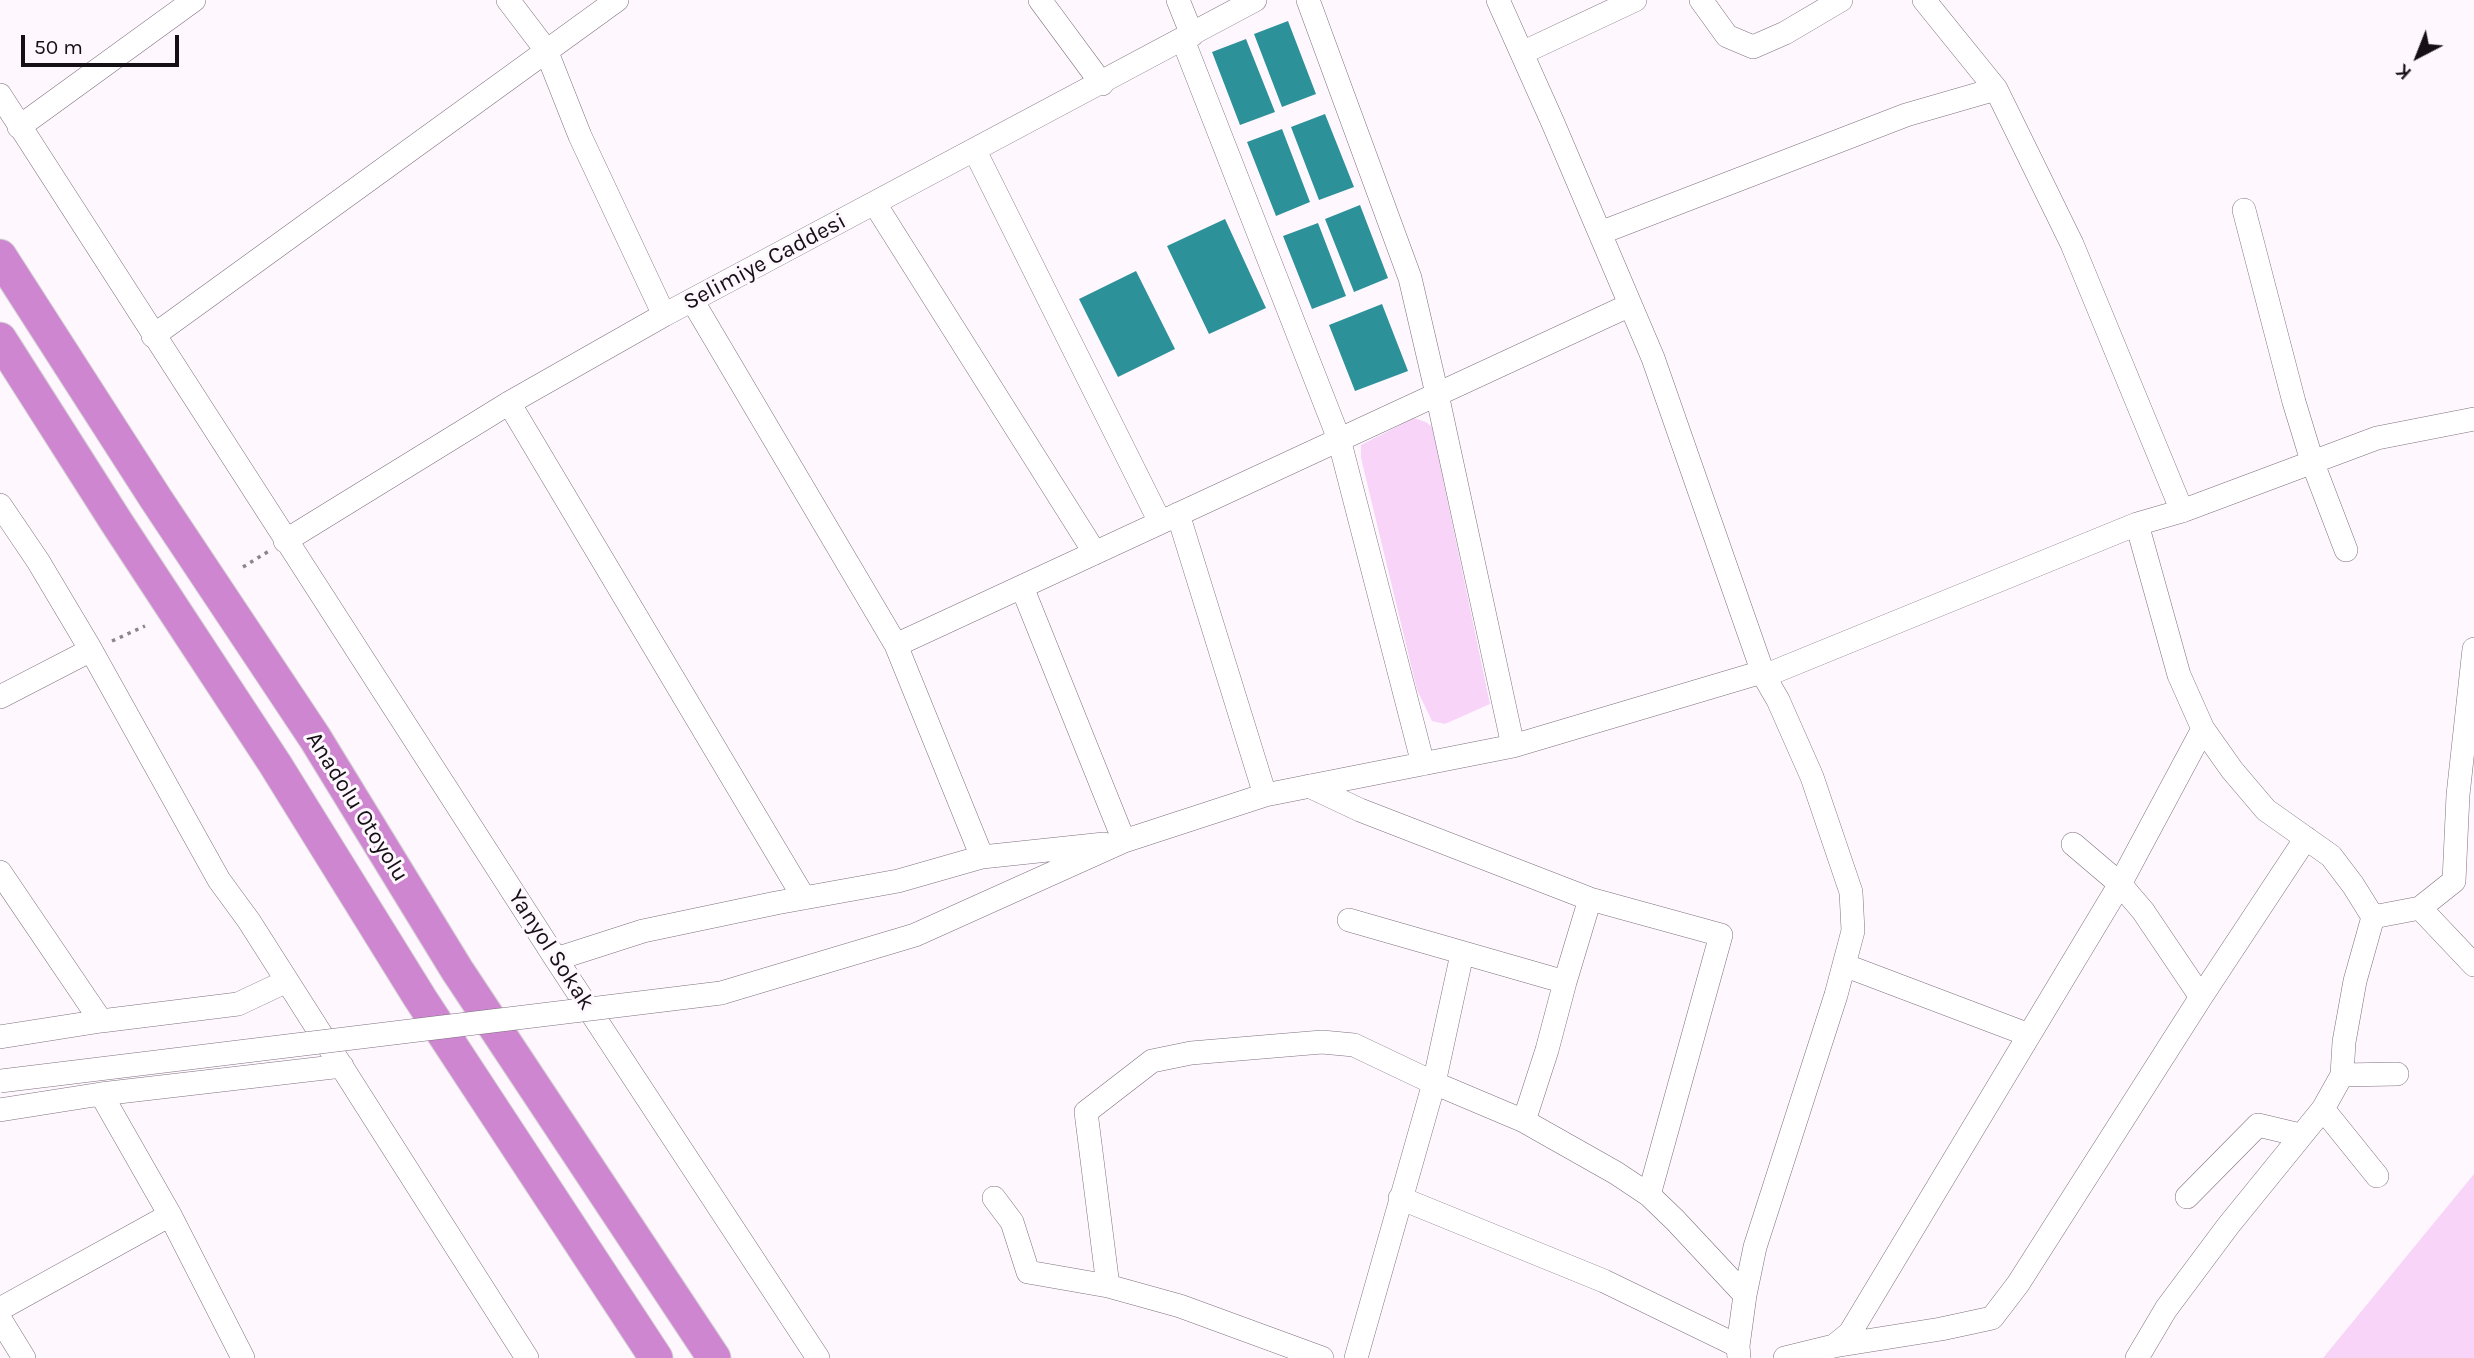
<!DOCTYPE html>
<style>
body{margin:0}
#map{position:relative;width:2474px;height:1358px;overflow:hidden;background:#fef8fe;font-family:Karla,sans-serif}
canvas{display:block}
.north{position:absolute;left:2383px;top:21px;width:70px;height:70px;-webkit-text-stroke:5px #fef8fe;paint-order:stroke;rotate:222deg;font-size:19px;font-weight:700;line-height:28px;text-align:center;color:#151015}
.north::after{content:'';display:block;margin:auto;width:24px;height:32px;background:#151015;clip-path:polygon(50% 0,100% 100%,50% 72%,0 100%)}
.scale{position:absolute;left:21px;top:35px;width:158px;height:32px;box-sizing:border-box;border:4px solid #151015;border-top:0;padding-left:9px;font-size:21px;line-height:24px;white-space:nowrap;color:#151015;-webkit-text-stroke:5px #fef8fe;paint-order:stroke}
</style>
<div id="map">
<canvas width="2474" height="1358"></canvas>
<div class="north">K</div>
<div class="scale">50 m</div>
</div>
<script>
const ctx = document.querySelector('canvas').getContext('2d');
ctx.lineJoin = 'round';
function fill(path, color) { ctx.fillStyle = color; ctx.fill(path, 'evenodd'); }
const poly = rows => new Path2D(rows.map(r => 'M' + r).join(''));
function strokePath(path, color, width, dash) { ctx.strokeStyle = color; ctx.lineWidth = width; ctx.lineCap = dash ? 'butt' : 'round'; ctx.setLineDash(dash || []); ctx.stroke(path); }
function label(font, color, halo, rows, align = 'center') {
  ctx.font = font + ' Karla,sans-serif'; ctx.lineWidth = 6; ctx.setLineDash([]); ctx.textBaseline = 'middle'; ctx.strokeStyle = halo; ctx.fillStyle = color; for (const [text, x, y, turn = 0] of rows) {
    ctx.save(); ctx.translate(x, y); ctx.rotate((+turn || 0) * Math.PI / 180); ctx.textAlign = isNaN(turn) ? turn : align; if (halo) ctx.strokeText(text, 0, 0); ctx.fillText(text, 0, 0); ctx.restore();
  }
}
fill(poly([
 [1414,418,1426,422,1432,427,1490,704,1445,724,1432,721,1417,690,1361,458,1361,445],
 [2474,1174,2474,1358,2323,1358]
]), '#f8d5f8');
fill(poly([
 [1288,21,1316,94,1282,107,1254,34],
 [1246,39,1275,112,1240,125,1212,52],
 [1325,114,1354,187,1319,200,1291,127],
 [1282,129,1310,202,1276,216,1247,142],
 [1360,205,1388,278,1354,292,1325,219],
 [1225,219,1266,308,1209,334,1167,246],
 [1318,223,1346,296,1312,309,1283,236],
 [1136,271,1175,349,1118,377,1079,299],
 [1382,304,1408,371,1355,391,1329,325]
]), '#2c9199');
const minor = poly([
 [508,0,546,50,580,136,664,315],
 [1040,0,1102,84],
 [1178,0,1192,35],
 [1308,0,1410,278,1437,394,1513,746],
 [1498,0,1553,123,1653,358,1764,676,1778,700,1812,777,1851,892,1853,931,1836,995,1755,1247,1745,1295,1738,1346,1739,1358],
 [1701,0,1727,36,1753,47,1785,33,1841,0],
 [1924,0,1996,89,2072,244,2182,511],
 [1183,40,1339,439,1423,764],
 [1522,53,1635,0],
 [0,95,556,959,818,1358],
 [19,127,194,0],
 [975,151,1160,522],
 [875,204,1095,553],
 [2244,210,2294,402,2312,461,2346,550],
 [1600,233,1906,115,1996,89],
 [692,300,896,645,982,857],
 [153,336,617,0],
 [509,403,804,898],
 [0,505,38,561,91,650,219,880,249,921,527,1358],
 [1178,514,1265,795],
 [285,541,509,403,664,315,1255,0],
 [1022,587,1124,841],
 [896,645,1630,305],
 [1764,676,2137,524,2182,511,2377,438,2474,419],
 [0,697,91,650],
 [1309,786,1360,810,1590,899,1721,935,1649,1195],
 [2073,844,2120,884,2143,911,2201,997],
 [0,872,101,1021],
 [2420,908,2454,881,2458,795,2474,649],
 [2373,917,2420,908,2474,965],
 [1349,920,1565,982],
 [556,959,643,931,776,903,898,881,982,857,1104,844],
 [1844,965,2029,1035],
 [721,993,915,935,1124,841,1265,795,1513,746,1762,672],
 [0,1037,101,1021,238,1004,287,981],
 [2342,1075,2397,1074],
 [101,1094,170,1215,243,1358],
 [2323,1109,2377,1176],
 [0,1110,101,1094,342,1066],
 [1524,1121,1547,1050,1565,982,1590,899],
 [2187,1197,2258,1125,2300,1135],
 [994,1198,1012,1222,1028,1272,1108,1286,1180,1306,1322,1358],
 [1400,1198,1604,1281,1738,1346],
 [1108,1286,1086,1112,1152,1061,1191,1053,1322,1042,1354,1045,1434,1083,1524,1121,1616,1173,1649,1195,1675,1220,1745,1295],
 [0,1309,170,1215],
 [0,1319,24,1358],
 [1834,1346,1941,1329,1992,1318,2018,1284,2201,997,2306,838],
 [1356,1358,1434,1083,1462,954],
 [1785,1358,1834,1346,1850,1333,2120,884,2203,729,2179,675,2137,524],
 [2137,1358,2166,1309,2228,1226,2323,1109,2342,1075,2344,1042,2355,981,2373,917,2353,885,2331,856,2266,810,2232,770,2203,729]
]);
const highway = poly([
 [0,256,156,499,315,738,457,970,714,1358],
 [0,339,117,523,275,764,420,998,656,1358]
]);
strokePath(minor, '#7e707e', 24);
strokePath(highway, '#d5d4d5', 35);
strokePath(poly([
 [243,567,269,551],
 [112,641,145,626]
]), '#8c868c', 3.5, [3.5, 5]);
strokePath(minor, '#fff', 23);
strokePath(highway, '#cf86d0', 33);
const minorBridge = poly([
 [0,1081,721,993]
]);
strokePath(minorBridge, '#7e707e', 24, []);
strokePath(minorBridge, '#fff', 23);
label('23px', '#151015', '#fef8fe', [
 ["Selimiye Caddesi",765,262,-28],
 ["Anadolu Otoyolu",357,807,58],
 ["Yanyol Sokak",551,950,57]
]);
</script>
